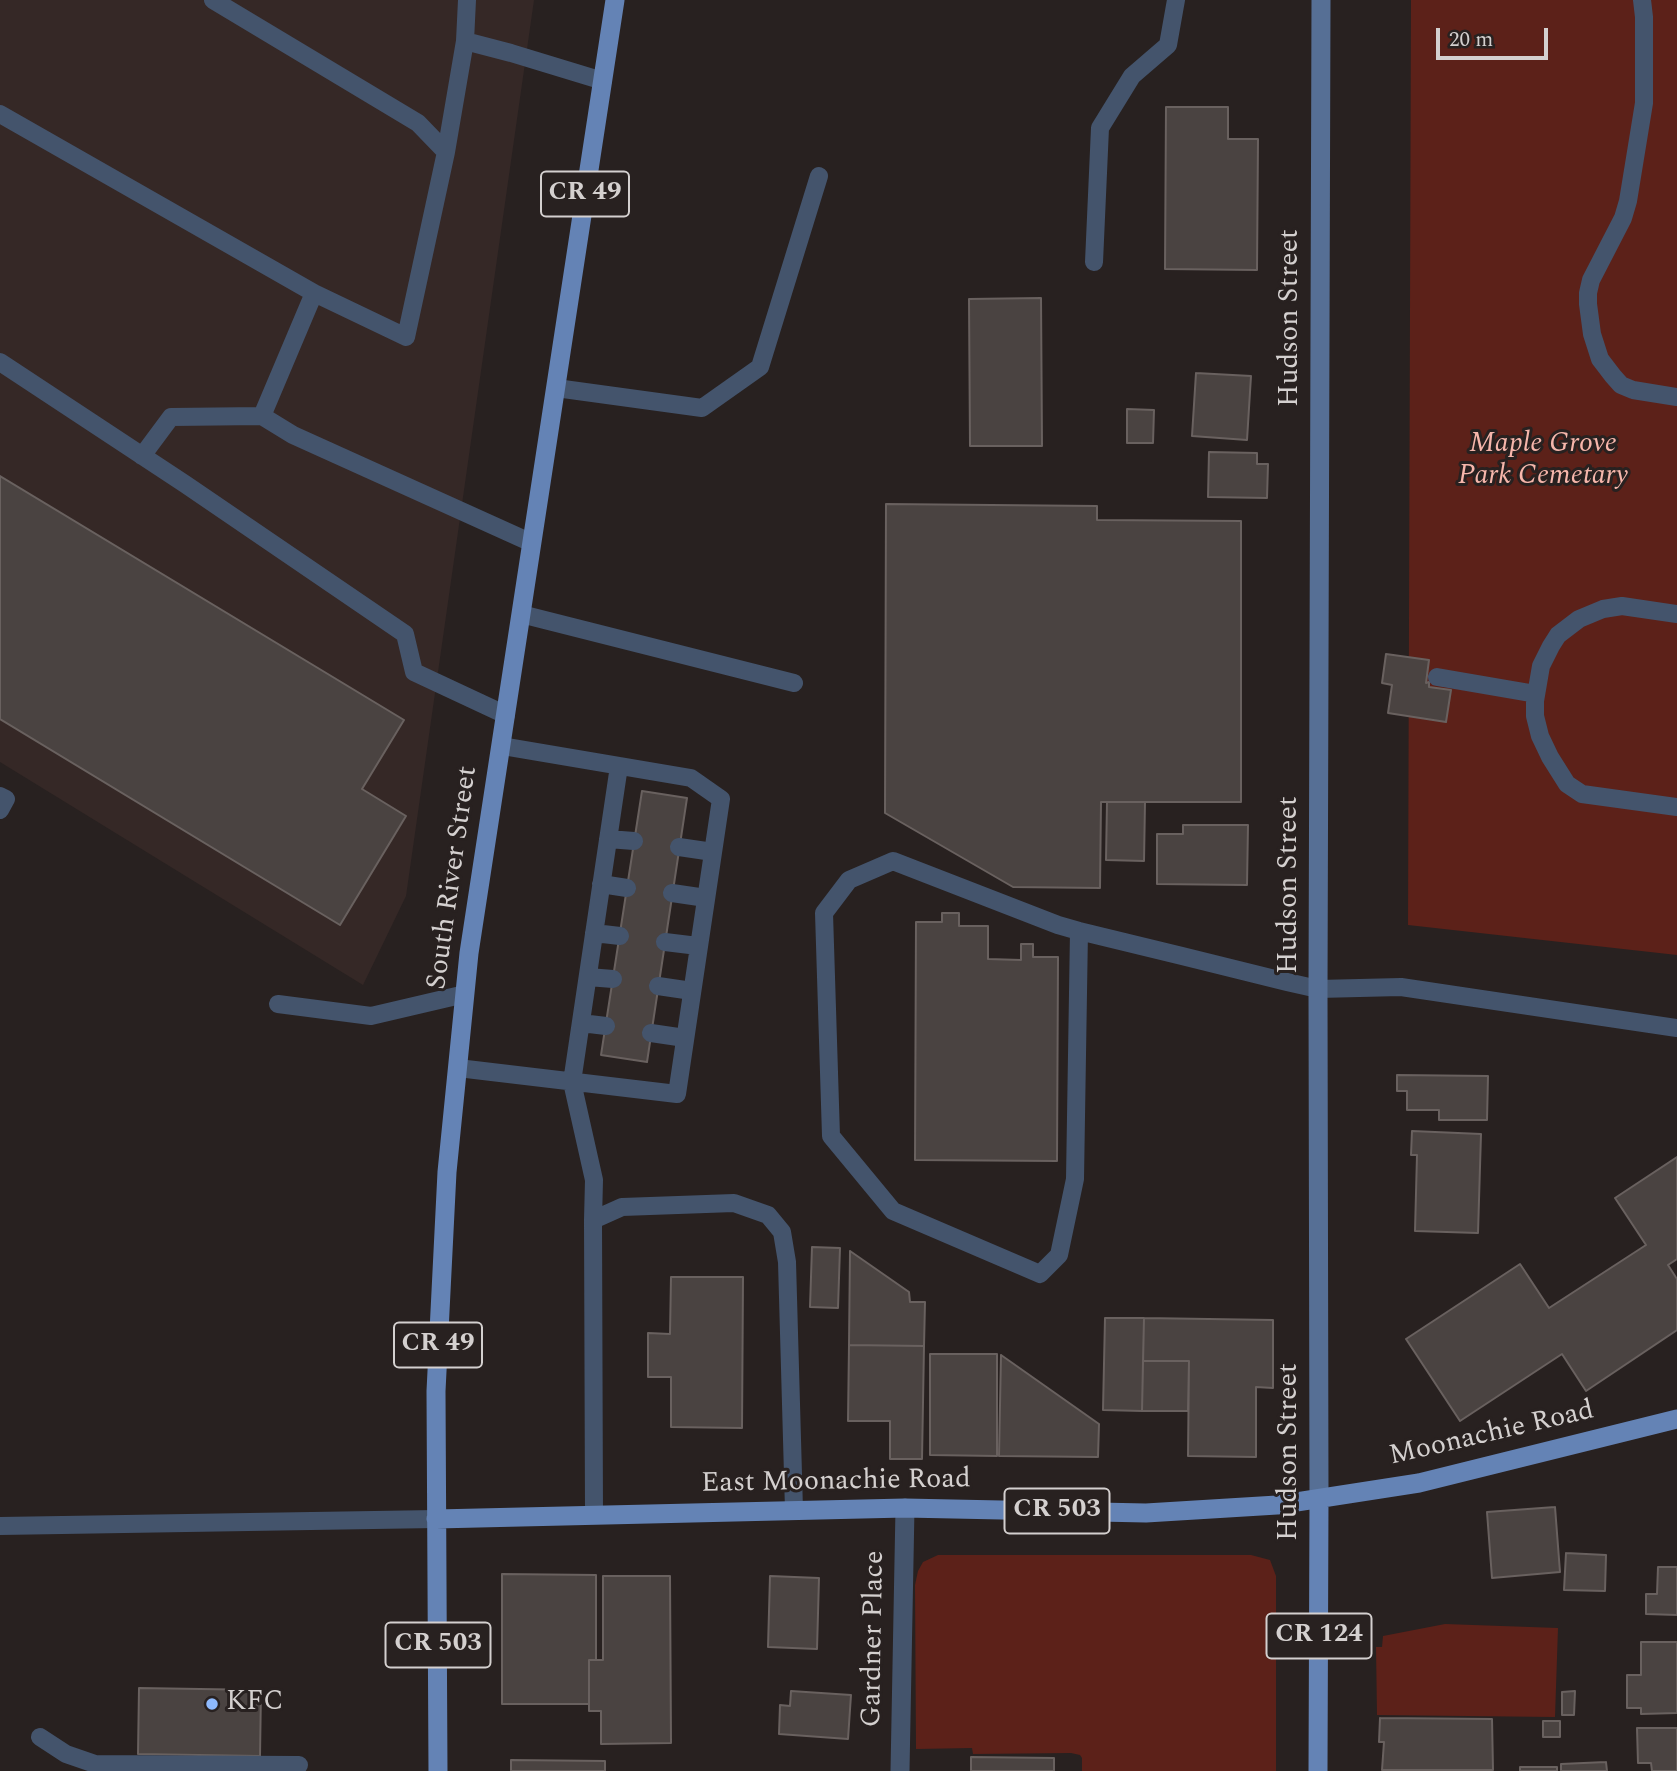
<!DOCTYPE html>
<style>
body{margin:0}
#map{position:relative;width:1677px;height:1771px;overflow:hidden;background:#282120;font-family:Spectral,serif}
canvas{display:block}
.scale{position:absolute;left:1436px;top:28px;width:112px;height:32px;box-sizing:border-box;border:4px solid #d4d0cf;border-top:0;padding-left:9px;font-size:21px;line-height:24px;white-space:nowrap;color:#d4d0cf;-webkit-text-stroke:5px #282120;paint-order:stroke}
</style>
<div id="map">
<canvas width="1677" height="1771"></canvas>
<div class="scale">20 m</div>
</div>
<script>
const ctx = document.querySelector('canvas').getContext('2d');
ctx.lineJoin = 'round';
function fill(path, color) { ctx.fillStyle = color; ctx.fill(path, 'evenodd'); }
const poly = rows => new Path2D(rows.map(r => 'M' + r).join(''));
function strokePath(path, color, width, dash) { ctx.strokeStyle = color; ctx.lineWidth = width; ctx.lineCap = dash ? 'butt' : 'round'; ctx.setLineDash(dash || []); ctx.stroke(path); }
function label(font, color, halo, rows, align = 'center') {
  ctx.font = font + ' Spectral,serif'; ctx.lineWidth = 6; ctx.setLineDash([]); ctx.textBaseline = 'middle'; ctx.strokeStyle = halo; ctx.fillStyle = color; for (const [text, x, y, turn = 0] of rows) {
    ctx.save(); ctx.translate(x, y); ctx.rotate((+turn || 0) * Math.PI / 180); ctx.textAlign = isNaN(turn) ? turn : align; if (halo) ctx.strokeText(text, 0, 0); ctx.fillText(text, 0, 0); ctx.restore();
  }
}
fill(poly([
 [0,0,534,0,406,896,363,985,0,762]
]), '#352826');
fill(poly([
 [1411,0,1677,0,1677,955,1408,925],
 [938,1555,1251,1555,1270,1560,1276,1576,1276,1771,1082,1771,1082,1758,1080,1755,1071,1753,973,1754,972,1748,916,1749,915,1585,918,1571,923,1562],
 [1445,1624,1558,1628,1555,1717,1377,1715,1376,1647,1382,1647,1383,1636]
]), '#5c2119');
const building = poly([
 [1166,107,1228,107,1228,139,1258,139,1257,270,1165,269,1166,107],
 [1041,298,1042,446,970,446,969,299,1041,298],
 [1196,373,1251,376,1247,440,1192,436,1196,373],
 [1127,409,1154,410,1153,443,1127,443,1127,409],
 [1209,452,1257,453,1257,464,1268,464,1267,498,1208,497,1209,452],
 [0,476,404,720,362,789,406,816,340,925,0,719,0,476],
 [886,504,1097,506,1097,520,1241,521,1241,802,1101,802,1100,888,1013,887,885,813,886,504],
 [1386,654,1429,660,1426,683,1429,682,1429,687,1451,690,1446,722,1388,713,1392,685,1382,683,1386,654],
 [642,791,687,798,647,1062,601,1055,642,791],
 [1107,802,1145,802,1144,861,1106,860,1107,802],
 [1183,825,1248,825,1247,885,1157,884,1157,834,1183,834,1183,825],
 [942,913,959,913,959,926,988,926,988,959,1021,960,1021,944,1033,944,1033,957,1058,957,1057,1161,915,1160,916,922,942,922,942,913],
 [1397,1075,1488,1076,1487,1120,1439,1120,1439,1110,1407,1110,1407,1091,1397,1091,1397,1075],
 [1412,1131,1481,1134,1478,1233,1415,1231,1417,1155,1411,1155,1412,1131],
 [1677,1157,1677,1259,1668,1265,1677,1279,1677,1330,1586,1391,1562,1354,1460,1421,1406,1339,1520,1264,1549,1308,1646,1245,1615,1198,1677,1157],
 [812,1247,840,1248,838,1308,810,1307,812,1247],
 [850,1251,909,1292,910,1302,925,1302,924,1346,849,1345,850,1251],
 [671,1277,743,1277,742,1428,671,1427,671,1377,648,1377,648,1333,670,1334,671,1277],
 [1105,1318,1144,1318,1142,1411,1103,1410,1105,1318],
 [1144,1318,1273,1320,1273,1388,1256,1387,1256,1457,1188,1456,1189,1361,1143,1361,1144,1318],
 [849,1345,924,1346,922,1459,890,1459,890,1421,848,1421,849,1345],
 [930,1354,997,1354,997,1456,930,1455,930,1354],
 [1001,1355,1099,1424,1098,1457,999,1456,1001,1355],
 [1143,1361,1189,1361,1188,1411,1142,1411,1143,1361],
 [1555,1507,1560,1572,1492,1578,1487,1512,1555,1507],
 [1566,1553,1606,1555,1605,1591,1564,1590,1566,1553],
 [1658,1567,1677,1567,1677,1615,1646,1614,1646,1594,1657,1594,1658,1567],
 [502,1574,596,1575,596,1660,589,1660,589,1704,502,1704,502,1574],
 [603,1576,670,1576,671,1743,601,1744,601,1711,589,1711,589,1660,603,1660,603,1576],
 [770,1576,819,1578,817,1649,768,1647,770,1576],
 [1641,1642,1677,1642,1677,1713,1641,1714,1641,1708,1627,1708,1627,1675,1641,1675,1641,1642],
 [139,1688,261,1690,260,1756,138,1754,139,1688],
 [791,1691,851,1695,848,1739,779,1734,780,1705,790,1706,791,1691],
 [1575,1691,1574,1715,1562,1715,1562,1692,1575,1691],
 [1380,1718,1492,1719,1493,1770,1382,1770,1384,1742,1379,1742,1380,1718],
 [1543,1721,1560,1721,1560,1737,1543,1737,1543,1721],
 [1637,1728,1677,1728,1677,1771,1652,1771,1651,1763,1638,1763,1637,1728],
 [971,1757,1054,1758,1054,1771,971,1771,971,1757],
 [511,1760,605,1761,605,1771,511,1771,511,1760],
 [1606,1762,1607,1771,1561,1771,1561,1764,1606,1762],
 [1520,1767,1557,1767,1557,1771,1520,1771,1520,1767]
]);
fill(building, '#4a4341');
strokePath(building, '#69615f', 2);
strokePath(poly([
 [213,0,418,123,446,152,406,337,314,293,262,416,293,435,532,543],
 [467,0,465,41,511,53,603,81],
 [1642,0,1644,17,1644,103,1628,201,1623,218,1591,280,1588,293,1588,304,1592,334,1600,359,1613,376,1621,385,1633,390,1677,397],
 [0,114,314,293],
 [446,152,465,41],
 [1094,262,1100,128,1132,76,1168,45,1176,0],
 [0,362,185,484,405,634,414,672,506,715],
 [556,388,702,408,760,367,819,176],
 [142,456,171,417,262,416],
 [521,614,794,683],
 [1677,614,1622,606,1603,609,1579,619,1558,635,1551,646,1541,666,1535,701,1535,716,1540,736,1550,757,1567,784,1582,794,1677,807],
 [1437,677,1536,694],
 [619,766,572,1082,594,1180,593,1220,622,1207,734,1203,768,1215,782,1232,787,1262,794,1510],
 [0,796,6,799,0,810],
 [608,839,634,841],
 [679,847,713,852],
 [601,884,627,888],
 [672,893,706,898],
 [1079,931,1075,1179,1059,1255,1040,1274,893,1211,831,1136,824,913,849,880,893,861,1058,925,1079,931,1182,956,1287,982,1318,989,1401,987,1677,1028],
 [594,933,620,936],
 [665,942,698,946],
 [588,977,613,979],
 [658,986,692,991],
 [278,1004,371,1016,465,994],
 [581,1023,606,1026],
 [651,1033,685,1038],
 [458,1068,677,1094,721,799,691,778,502,746],
 [593,1220,594,1515],
 [0,1526,436,1519],
 [40,1737,66,1754,95,1764,299,1765]
]), '#44546c', 18);
strokePath(poly([
 [900,1771,905,1508]
]), '#44546c', 19);
strokePath(poly([
 [1319,1500,1318,989,1321,0]
]), '#566f95', 19);
strokePath(poly([
 [436,1519,905,1508,1146,1513,1277,1505,1419,1483,1677,1419],
 [438,1771,436,1391,447,1172,469,953,615,0],
 [1318,1771,1319,1500]
]), '#6483b5', 19);
for (const [x, y, r, color] of [
 [212,1704,7,"#8eb9fc"]
]) { const dot = new Path2D(); dot.arc(x, y, r, 0, 2 * Math.PI); ctx.fillStyle = color; ctx.fill(dot); strokePath(dot, '#282120', 2.5); }
for (const [x, y, w] of [
 [585,194,88],
 [438,1345,88],
 [1057,1511,105],
 [1319,1636,105],
 [438,1645,105]
]) { const box = new Path2D(); box.roundRect(x - w / 2, y - 22.5, w, 45, 5); ctx.fillStyle = '#282120'; ctx.fill(box); strokePath(box, '#d4d0cf', 2); }
label('bold 26px', '#d4d0cf', null, [
 ["CR 49",585,194],
 ["CR 49",438,1345],
 ["CR 503",1057,1511],
 ["CR 124",1319,1636],
 ["CR 503",438,1645]
]);
label('28px', '#d4d0cf', '#282120', [
 ["Hudson Street",1292,318,-90],
 ["South River Street",454,878,-82],
 ["Hudson Street",1291,885,-90],
 ["Moonachie Road",1492,1435,-13],
 ["Hudson Street",1291,1452,-90],
 ["East Moonachie Road",836,1483,-1],
 ["Gardner Place",875,1639,-89]
]);
label('italic 28px', '#f6b6ab', '#282120', [
 ["Maple Grove",1543,446],
 ["Park Cemetary",1543,478]
]);
label('28px', '#d4d0cf', '#282120', [
 ["KFC",226,1704]
], 'left');
</script>
